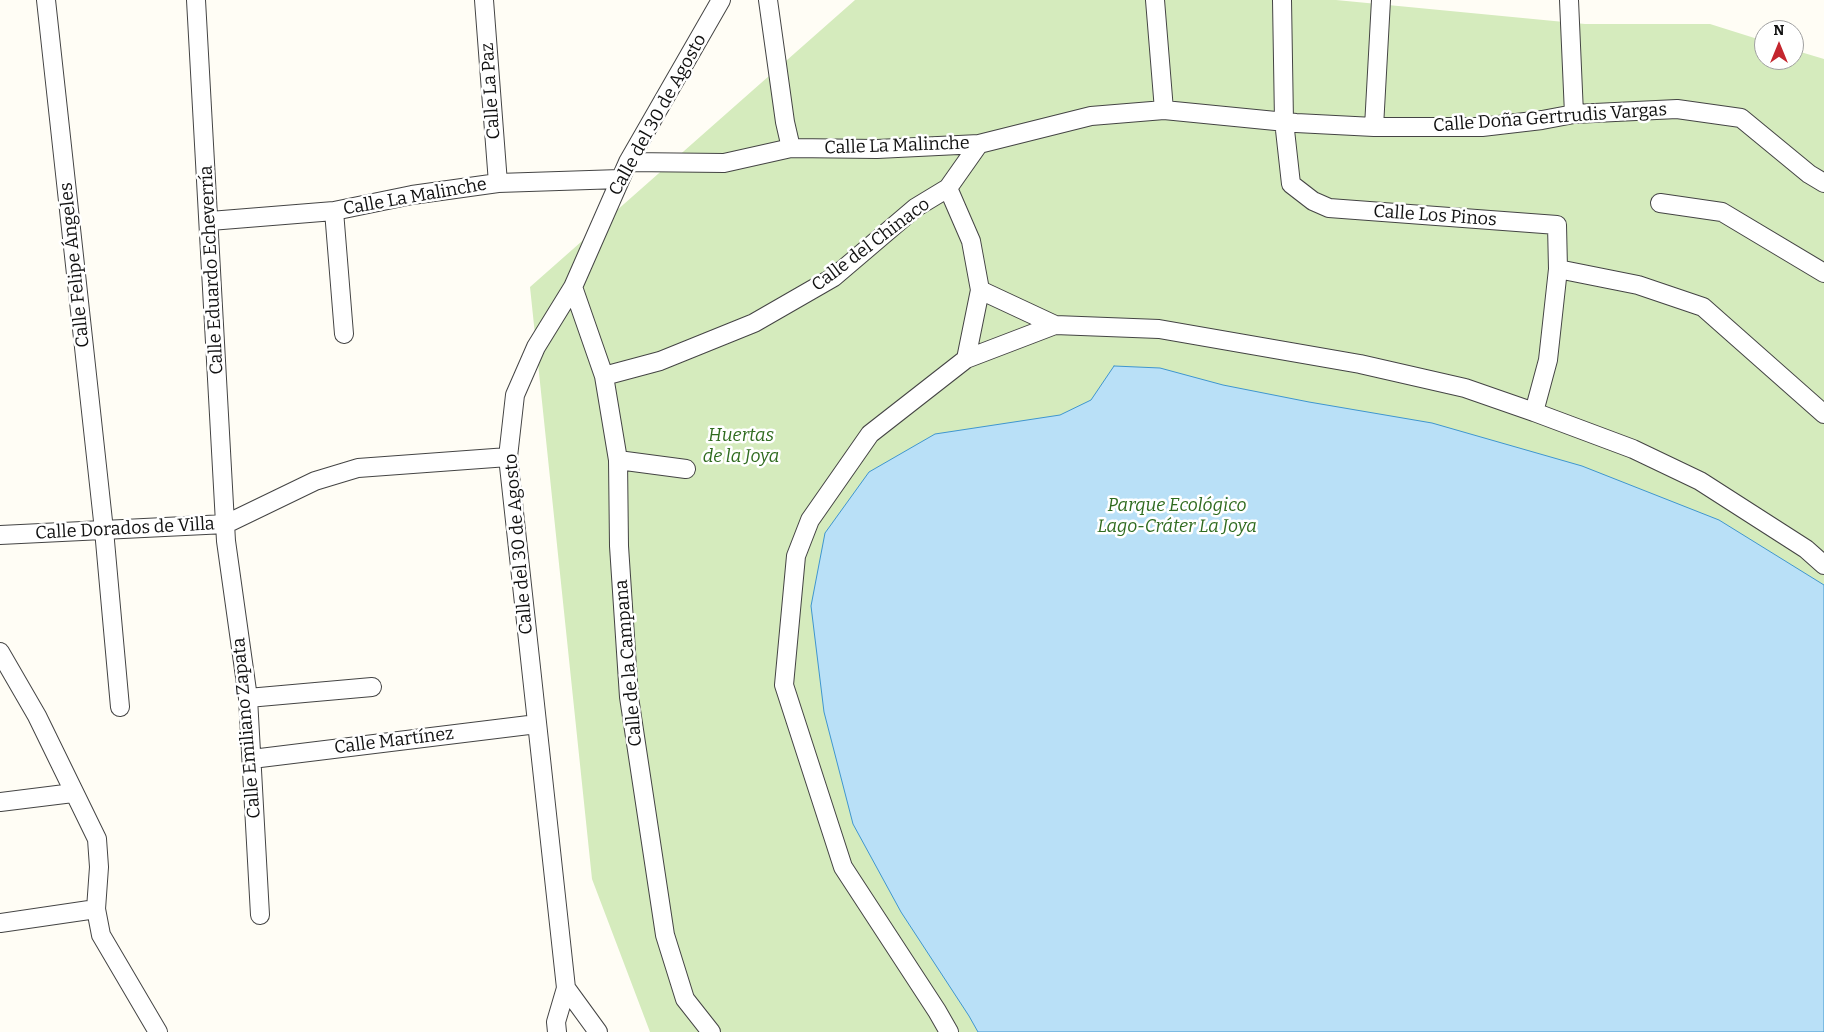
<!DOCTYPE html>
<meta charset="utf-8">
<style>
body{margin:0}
#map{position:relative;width:1824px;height:1032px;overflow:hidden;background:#fffdf5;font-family:Bitter,serif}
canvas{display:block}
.north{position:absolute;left:1754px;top:20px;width:50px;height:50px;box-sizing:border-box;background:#fff;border:1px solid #a0a0a0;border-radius:50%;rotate:0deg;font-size:14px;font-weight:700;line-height:20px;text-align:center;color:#111}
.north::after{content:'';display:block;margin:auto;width:18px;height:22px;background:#c4262e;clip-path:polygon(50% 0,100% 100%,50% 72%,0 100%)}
</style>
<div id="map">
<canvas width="1824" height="1032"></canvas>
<div class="north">N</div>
</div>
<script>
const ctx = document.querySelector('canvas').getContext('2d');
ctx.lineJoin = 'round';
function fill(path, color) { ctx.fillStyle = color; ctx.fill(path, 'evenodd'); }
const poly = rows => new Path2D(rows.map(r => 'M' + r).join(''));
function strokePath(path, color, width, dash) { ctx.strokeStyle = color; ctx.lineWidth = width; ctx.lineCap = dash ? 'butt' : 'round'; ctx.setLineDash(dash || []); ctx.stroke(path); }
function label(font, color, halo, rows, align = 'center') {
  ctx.font = font + ' Bitter,serif'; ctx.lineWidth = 5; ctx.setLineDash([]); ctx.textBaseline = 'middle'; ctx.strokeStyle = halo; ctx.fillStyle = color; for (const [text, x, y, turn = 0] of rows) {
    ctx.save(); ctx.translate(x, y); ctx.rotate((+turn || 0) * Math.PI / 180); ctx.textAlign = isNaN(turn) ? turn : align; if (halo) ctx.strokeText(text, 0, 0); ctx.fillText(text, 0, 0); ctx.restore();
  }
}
fill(poly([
 [855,0,1336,0,1585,24,1710,24,1764,41,1764,60,1794,60,1794,50,1824,59,1824,1032,650,1032,592,879,530,287]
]), '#d5ebbd');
const water = poly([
 [1114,366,1160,368,1223,385,1309,402,1432,423,1582,466,1719,520,1824,585,1824,1032,978,1032,969,1016,901,912,853,824,824,712,811,606,825,533,869,472,935,434,1060,415,1091,400,1114,366]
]);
fill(water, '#b9e0f7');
strokePath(water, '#3f96cf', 1);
const minor = poly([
 [46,0,104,530,120,707],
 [196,0,226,541,248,698,260,915],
 [484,0,498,183],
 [768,0,785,122,791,148],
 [1155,0,1164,110],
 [1282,0,1284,121,1291,184,1313,201,1329,208,1557,225,1558,269,1548,360,1534,412],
 [1569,0,1574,114],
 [1374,127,1381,0],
 [628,162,724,163,791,148,877,149,979,144,1091,116,1164,110,1296,123,1374,127,1482,127,1542,120,1574,114,1677,109,1741,118,1809,174,1824,183],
 [948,188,971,241,980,290,966,359],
 [1660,203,1722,212,1824,273],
 [334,211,344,334],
 [210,221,334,211,412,195,498,183,620,179],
 [1558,269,1638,285,1703,307,1824,414],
 [573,287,604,376,618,460,619,546,629,697,665,935,685,999,711,1032],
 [980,290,1055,325],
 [604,376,660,361,754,323,834,277,915,208,948,188,979,144],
 [618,460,686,469],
 [0,535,226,524,315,481,358,468,508,457],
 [0,652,37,716,97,839,99,867,96,909,101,935,158,1032],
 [248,698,372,687],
 [252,759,537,724],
 [0,802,73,793],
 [0,923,96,909],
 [566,988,598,1032],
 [557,1032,556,1022,566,988,508,457,515,395,536,347,573,287,628,162,721,0],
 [949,1032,937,1011,843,867,784,685,796,556,810,520,870,434,966,359,1055,325,1159,329,1360,364,1465,388,1534,412,1633,449,1700,481,1806,549,1824,565]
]);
strokePath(minor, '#444', 20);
strokePath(minor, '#fff', 18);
label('18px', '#111', '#fff', [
 ["Calle La Paz",491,91,-94],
 ["Calle del 30 de Agosto",658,115,-61],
 ["Calle Doña Gertrudis Vargas",1550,118,-4],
 ["Calle La Malinche",897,146,-2],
 ["Calle La Malinche",415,197,-10],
 ["Calle Los Pinos",1435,216,4],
 ["Calle del Chinaco",871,245,-37],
 ["Calle Felipe Ángeles",75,265,-96],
 ["Calle Eduardo Echeverría",212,270,-93],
 ["Calle Dorados de Villa",125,529,-3],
 ["Calle del 30 de Agosto",519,544,-95],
 ["Calle de la Campana",629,663,-95],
 ["Calle Emiliano Zapata",247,728,-95],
 ["Calle Martínez",394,741,-7]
]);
label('italic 18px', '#2f6b1f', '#fff', [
 ["Huertas",741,436],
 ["de la Joya",741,457],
 ["Parque Ecológico",1177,506],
 ["Lago-Cráter La Joya",1177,527]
]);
</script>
